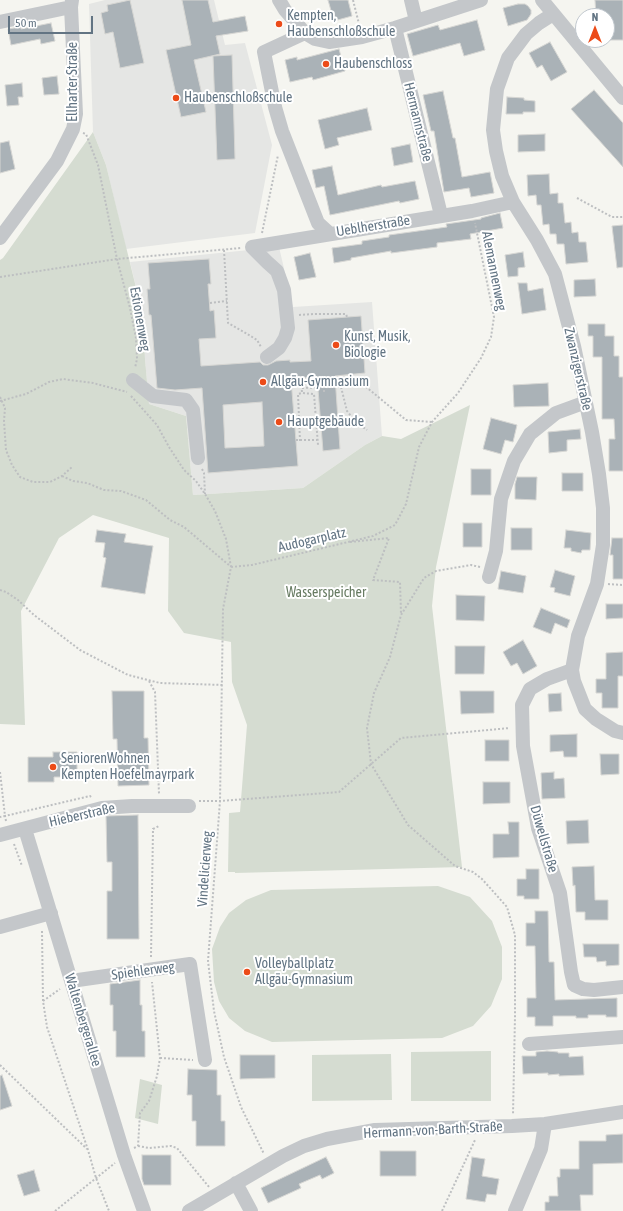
<!DOCTYPE html>
<meta charset="utf-8">
<style>
body{margin:0}
#map{position:relative;width:623px;height:1211px;overflow:hidden;background:#f5f5f0;font-family:"Asap Condensed",sans-serif}
canvas{display:block}
.north{position:absolute;left:575px;top:8px;width:40px;height:40px;box-sizing:border-box;background:#fff;border:1px solid #c0c7cd;border-radius:50%;rotate:0deg;font-size:11px;font-weight:700;line-height:16px;text-align:center;color:#627483}
.north::after{content:'';display:block;margin:auto;width:14px;height:18px;background:#ec4b18;clip-path:polygon(50% 0,100% 100%,50% 72%,0 100%)}
.scale{position:absolute;left:8px;top:16px;width:85px;height:18px;box-sizing:border-box;border:2px solid #627483;border-top:0;padding-left:5px;font-size:12px;line-height:14px;white-space:nowrap;color:#627483;-webkit-text-stroke:3px #fff;paint-order:stroke}
</style>
<div id="map">
<canvas width="623" height="1211"></canvas>
<div class="north">N</div>
<div class="scale">50 m</div>
</div>
<script>
const ctx = document.querySelector('canvas').getContext('2d');
ctx.lineJoin = 'round';
function fill(path, color) { ctx.fillStyle = color; ctx.fill(path, 'evenodd'); }
const poly = rows => new Path2D(rows.map(r => 'M' + r).join(''));
function strokePath(path, color, width, dash) { ctx.strokeStyle = color; ctx.lineWidth = width; ctx.lineCap = dash ? 'butt' : 'round'; ctx.setLineDash(dash || []); ctx.stroke(path); }
function label(font, color, halo, rows, align = 'center') {
  ctx.font = font + ' "Asap Condensed",sans-serif'; ctx.lineWidth = 4; ctx.setLineDash([]); ctx.textBaseline = 'middle'; ctx.strokeStyle = halo; ctx.fillStyle = color; for (const [text, x, y, turn = 0] of rows) {
    ctx.save(); ctx.translate(x, y); ctx.rotate((+turn || 0) * Math.PI / 180); ctx.textAlign = isNaN(turn) ? turn : align; if (halo) ctx.strokeText(text, 0, 0); ctx.fillText(text, 0, 0); ctx.restore();
  }
}
fill(poly([
 [105,0,214,0,225,45,245,43,272,145,255,233,126,249,106,165,93,132,89,4],
 [279,247,293,307,372,302,382,436,365,445,303,488,193,495,186,416,149,404,145,359,143,316,130,262]
]), '#e5e6e4');
fill(poly([
 [93,132,106,165,143,316,145,359,149,404,186,416,193,495,303,488,365,445,382,436,401,439,470,405,436,567,432,606,462,867,235,873,235,872,228,872,229,813,240,812,247,725,232,682,231,642,184,633,168,611,169,538,93,515,59,538,21,611,25,725,0,724,0,260,3,258],
 [438,886,470,897,492,921,502,947,502,979,491,1006,473,1026,442,1038,272,1042,245,1031,229,1018,219,1001,214,982,212,949,220,927,229,913,246,900,271,890],
 [491,1051,491,1101,411,1101,411,1052],
 [391,1054,392,1100,312,1101,312,1055],
 [140,1079,162,1085,158,1124,135,1118]
]), '#d5dcd1');
const building = poly([
 [130,0,144,63,120,68,113,32,105,34,101,13,108,11,107,5,130,0],
 [182,0,208,0,213,22,245,16,248,31,216,36,220,54,194,60,206,112,181,117,166,50,191,45,182,0],
 [328,0,348,0,352,16,334,21,328,0],
 [595,0,623,0,623,40,607,40,607,16,596,16,595,0],
 [518,4,525,4,528,6,531,10,531,14,527,20,508,26,503,8,518,4],
 [477,20,485,50,464,56,460,43,413,56,407,34,438,25,440,30,477,20],
 [51,23,55,41,41,44,40,39,11,45,8,29,21,27,21,29,51,23],
 [550,42,567,72,551,81,542,65,537,68,529,53,550,42],
 [339,49,345,71,313,80,312,77,290,82,285,60,297,57,297,60,339,49],
 [232,55,235,159,217,160,213,56,232,55],
 [57,76,59,94,44,95,42,78,57,76],
 [22,83,23,97,18,97,19,105,7,106,5,85,22,83],
 [594,90,623,123,623,167,571,109,594,90],
 [443,91,453,138,455,138,462,177,490,172,494,193,471,197,469,188,444,192,434,131,431,131,423,95,443,91],
 [507,97,524,98,524,100,535,101,535,112,523,112,523,114,506,114,507,97],
 [367,108,372,130,337,138,339,145,325,149,318,120,367,108],
 [545,134,545,151,518,152,518,135,545,134],
 [9,141,15,169,0,173,0,143,9,141],
 [410,144,413,162,394,166,391,148,410,144],
 [332,166,338,195,381,185,382,187,415,181,419,199,400,203,399,201,330,215,324,186,316,188,312,170,332,166],
 [549,174,550,194,558,193,558,203,563,203,565,223,571,222,572,233,578,232,579,242,586,242,588,262,566,264,564,244,557,244,556,234,550,234,549,224,543,225,541,205,537,205,536,195,528,196,527,175,549,174],
 [500,213,503,228,470,234,471,239,437,243,437,247,391,253,391,251,351,258,351,260,334,263,332,248,362,244,362,241,389,237,389,235,447,227,446,224,481,219,481,218,500,213],
 [623,225,623,267,617,268,612,226,623,225],
 [523,252,525,267,518,268,518,276,508,277,505,255,523,252],
 [310,253,316,277,299,280,294,257,310,253],
 [209,259,211,284,208,284,210,311,214,310,216,338,199,339,201,366,260,362,263,365,268,365,276,361,290,360,290,362,311,361,308,320,361,316,365,373,335,376,340,449,323,451,317,377,291,379,298,466,208,473,202,388,175,390,157,388,151,315,149,315,147,289,150,289,148,263,209,259],
 [262,402,264,446,225,448,223,405,262,402],
 [595,279,596,296,574,297,574,280,595,279],
 [518,283,527,283,528,291,543,288,546,310,522,314,518,283],
 [588,324,605,324,605,336,614,336,614,356,619,356,619,377,623,377,623,471,609,471,609,439,615,439,614,419,602,419,602,357,593,357,593,336,588,336,588,324],
 [548,383,549,406,514,407,513,385,548,383],
 [491,418,517,425,513,442,505,440,501,454,483,449,491,418],
 [580,429,581,439,567,440,567,451,549,453,548,432,580,429],
 [471,469,491,469,491,495,471,495,471,469],
 [562,473,583,473,583,491,562,491,562,473],
 [517,477,537,477,536,500,515,499,515,484,517,477],
 [463,523,482,523,482,547,463,547,463,523],
 [511,528,532,528,532,550,511,550,511,528],
 [97,530,126,534,124,542,153,546,145,594,101,587,106,558,103,557,105,543,95,542,97,530],
 [566,530,591,533,590,550,582,550,581,553,571,551,571,548,564,548,566,530],
 [612,538,623,538,623,579,613,579,613,555,610,555,612,538],
 [555,570,575,576,570,596,554,592,555,588,550,587,555,570],
 [501,571,526,576,523,593,498,589,501,571],
 [456,595,485,596,484,621,456,620,456,595],
 [606,604,623,604,623,618,606,619,606,604],
 [541,608,570,620,567,628,555,623,551,634,533,627,541,608],
 [523,640,537,666,523,674,517,663,511,666,503,652,523,640],
 [455,646,485,646,484,674,455,674,455,646],
 [623,652,623,676,618,676,618,708,602,708,602,693,596,693,596,679,606,679,606,653,623,652],
 [112,691,144,691,144,738,148,738,149,785,118,786,117,739,113,739,112,691],
 [460,691,494,691,494,713,461,714,460,691],
 [561,693,562,711,549,712,548,694,561,693],
 [577,734,577,757,564,757,563,751,550,752,550,735,577,734],
 [485,740,509,740,509,761,485,761,485,740],
 [53,752,77,752,77,777,54,777,54,782,28,782,28,757,53,757,53,752],
 [600,754,619,754,619,774,601,775,600,754],
 [554,772,554,779,564,778,565,798,542,799,541,773,554,772],
 [483,782,510,782,510,803,483,804,483,782],
 [138,815,139,939,107,939,107,891,112,891,112,862,107,862,106,816,138,815],
 [588,820,589,843,567,844,566,821,588,820],
 [508,822,519,822,519,857,493,858,493,834,509,834,508,822],
 [594,866,595,900,608,900,608,920,585,920,585,912,576,912,575,885,573,886,572,867,594,866],
 [526,869,539,869,539,899,524,899,524,896,517,896,517,879,526,879,526,869],
 [535,911,548,911,549,962,554,962,555,1000,617,998,617,1017,606,1017,606,1015,588,1015,588,1018,576,1018,576,1016,553,1016,553,1026,535,1026,535,1017,527,1017,527,998,536,998,535,946,526,946,526,923,535,923,535,911],
 [583,944,619,944,619,965,606,966,606,961,597,962,596,957,584,957,583,944],
 [140,980,140,1005,142,1005,142,1031,145,1031,145,1057,116,1057,116,1031,113,1031,113,1005,110,1005,110,984,140,980],
 [547,1051,558,1052,558,1053,569,1053,569,1057,583,1056,584,1075,559,1076,559,1074,548,1075,548,1073,523,1074,522,1056,536,1056,536,1052,547,1051],
 [240,1055,275,1055,275,1078,240,1079,240,1055],
 [188,1069,217,1070,217,1095,221,1095,221,1121,225,1121,225,1146,196,1146,196,1121,192,1121,192,1095,187,1095,188,1069],
 [2,1075,12,1106,0,1110,0,1076,2,1075],
 [623,1134,623,1163,593,1164,593,1195,580,1195,581,1211,545,1211,545,1202,549,1202,549,1196,558,1196,557,1177,560,1177,560,1169,579,1169,579,1141,606,1141,606,1135,623,1134],
 [380,1151,416,1151,416,1176,380,1176,380,1151],
 [142,1155,171,1155,171,1185,144,1185,142,1179,142,1155],
 [326,1157,334,1173,322,1179,320,1175,299,1184,301,1188,268,1203,261,1188,326,1157],
 [472,1157,485,1159,482,1176,499,1179,496,1195,487,1194,485,1202,466,1199,472,1157],
 [34,1170,40,1191,24,1196,17,1175,34,1170]
]);
fill(building, '#aab2b7');
strokePath(building, '#d6d6d3', 1);
strokePath(poly([
 [353,0,359,24],
 [83,133,86,134,98,165,117,259,130,308,136,338,137,359,135,368],
 [577,198,612,217,623,217],
 [262,233,278,155],
 [224,250,228,323,244,332,257,340,261,347],
 [0,277,117,259,241,248],
 [210,303,227,301],
 [299,315,313,314,346,314,347,317],
 [301,378,302,393,314,394,318,445],
 [301,383,324,382],
 [341,387,347,411,356,422,367,430],
 [302,388,365,386,406,420,432,422],
 [131,396,157,425,169,447,184,470,196,481,205,494,215,511,226,539,231,567,223,609,220,801,208,961,214,1011,224,1057,241,1107,264,1154],
 [0,397,5,408,4,421,6,450,12,465,20,477,33,482,50,482,62,476,72,467],
 [0,401,26,394,49,382,63,379,93,383,127,392],
 [296,440,317,440],
 [300,441,298,394,302,393],
 [202,469,204,473,205,494],
 [62,476,73,481,87,483,104,490,121,491,146,500,170,520,184,527,230,566],
 [350,542,389,538,373,580,400,582,401,614],
 [231,567,252,565,373,536,395,525,406,504,419,447,432,422,458,393,481,358,491,337,494,317,475,223],
 [480,567,471,565,436,571,424,578,401,615,390,657,374,693,367,728,371,764,408,825,455,866,473,872,482,879,507,907,515,935,515,1016,513,1115],
 [608,584,623,585],
 [0,590,6,592,18,600,34,615,80,650,128,675,160,683,223,685],
 [149,681,155,692,159,794],
 [0,772,5,816,0,817],
 [199,801,220,801,339,792,401,738,510,728],
 [6,821,5,816,90,796,91,797],
 [14,844,22,866],
 [42,931,43,1001,47,1027,88,1150,96,1178,109,1211],
 [151,957,153,829,159,826],
 [43,1001,60,989],
 [160,1058,193,1060],
 [0,1065,87,1149],
 [138,1146,149,1148,171,1146,177,1148,209,1187],
 [134,1148,138,1146,140,1113,149,1101,157,1076,160,1058,152,982],
 [55,1211,115,1163],
 [442,1211,475,1140]
]), '#bdbfc1', 2, [2, 2]);
strokePath(poly([
 [279,0,285,10,305,33,315,39,329,42,362,37,395,28,481,0],
 [411,0,416,21],
 [542,0,623,98],
 [553,14,539,23,526,34,508,58,497,89,493,130,496,151,502,176,513,202,537,240,555,274,574,346,592,432,599,474,603,508,603,545,597,584,578,636,572,670,574,681,585,709,596,719,615,731,623,733],
 [0,22,71,7],
 [395,28,441,215],
 [305,33,264,52,275,107,282,131,318,223,330,234],
 [0,238,57,161,73,129,76,114,71,7,72,0],
 [267,357,279,348,285,338,288,328,284,290,277,271,267,262,252,247,472,211,513,202],
 [133,380,153,396,186,400,193,410,198,458],
 [489,577,496,551,501,499,514,461,530,434,556,413,586,402],
 [572,670,547,679,530,689,522,705,523,746,538,828,560,893,571,972,574,985,583,989,594,990,623,987],
 [25,829,124,1155,144,1211],
 [0,835,102,808,132,806,189,806],
 [0,927,51,913],
 [71,981,190,964,205,1060],
 [529,1044,623,1037],
 [236,1183,251,1211],
 [189,1211,283,1156,304,1146,327,1139,375,1130,512,1126,545,1124,623,1112],
 [515,1211,541,1149,545,1124]
]), '#c4c7ca', 14);
strokePath(poly([
 [324,382,324,393]
]), '#bdbfc1', 2, [2, 2]);
for (const [x, y, r, color] of [
 [279,24,4,"#ec4b18"],
 [326,64,4,"#ec4b18"],
 [176,98,4,"#ec4b18"],
 [336,345,4,"#ec4b18"],
 [263,382,4,"#ec4b18"],
 [279,422,4,"#ec4b18"],
 [53,767,4,"#ec4b18"],
 [247,972,4,"#ec4b18"]
]) { const dot = new Path2D(); dot.arc(x, y, r, 0, 2 * Math.PI); ctx.fillStyle = color; ctx.fill(dot); strokePath(dot, '#fff', 1.5); }
label('14px', '#627483', '#fff', [
 ["Kempten,",287,16],
 ["Haubenschloßschule",287,32],
 ["Haubenschloss",334,64],
 ["Haubenschloßschule",184,98],
 ["Kunst, Musik,",344,337],
 ["Biologie",344,353],
 ["Allgäu-Gymnasium",271,382],
 ["Hauptgebäude",287,422],
 ["SeniorenWohnen",61,759],
 ["Kempten Hoefelmayrpark",61,775],
 ["Volleyballplatz",255,964],
 ["Allgäu-Gymnasium",255,980]
], 'left');
label('14px', '#627483', '#fff', [
 ["Ellharter Straße",73,82,-90],
 ["Hermannstraße",418,122,76],
 ["Ueblherstraße",373,226,-9],
 ["Alemannenweg",494,271,79],
 ["Estionenweg",140,319,80],
 ["Zwanzigerstraße",578,369,77],
 ["Audogarplatz",312,540,-13],
 ["Hieberstraße",82,815,-13],
 ["Düwellstraße",544,839,74],
 ["Vindelicierweg",205,869,-86],
 ["Spiehlerweg",143,971,-8],
 ["Waltenbergerallee",83,1020,73],
 ["Hermann-von-Barth-Straße",433,1130,-3]
]);
label('14px', '#667a61', '#fff', [
 ["Wasserspeicher",326,593]
]);
</script>
